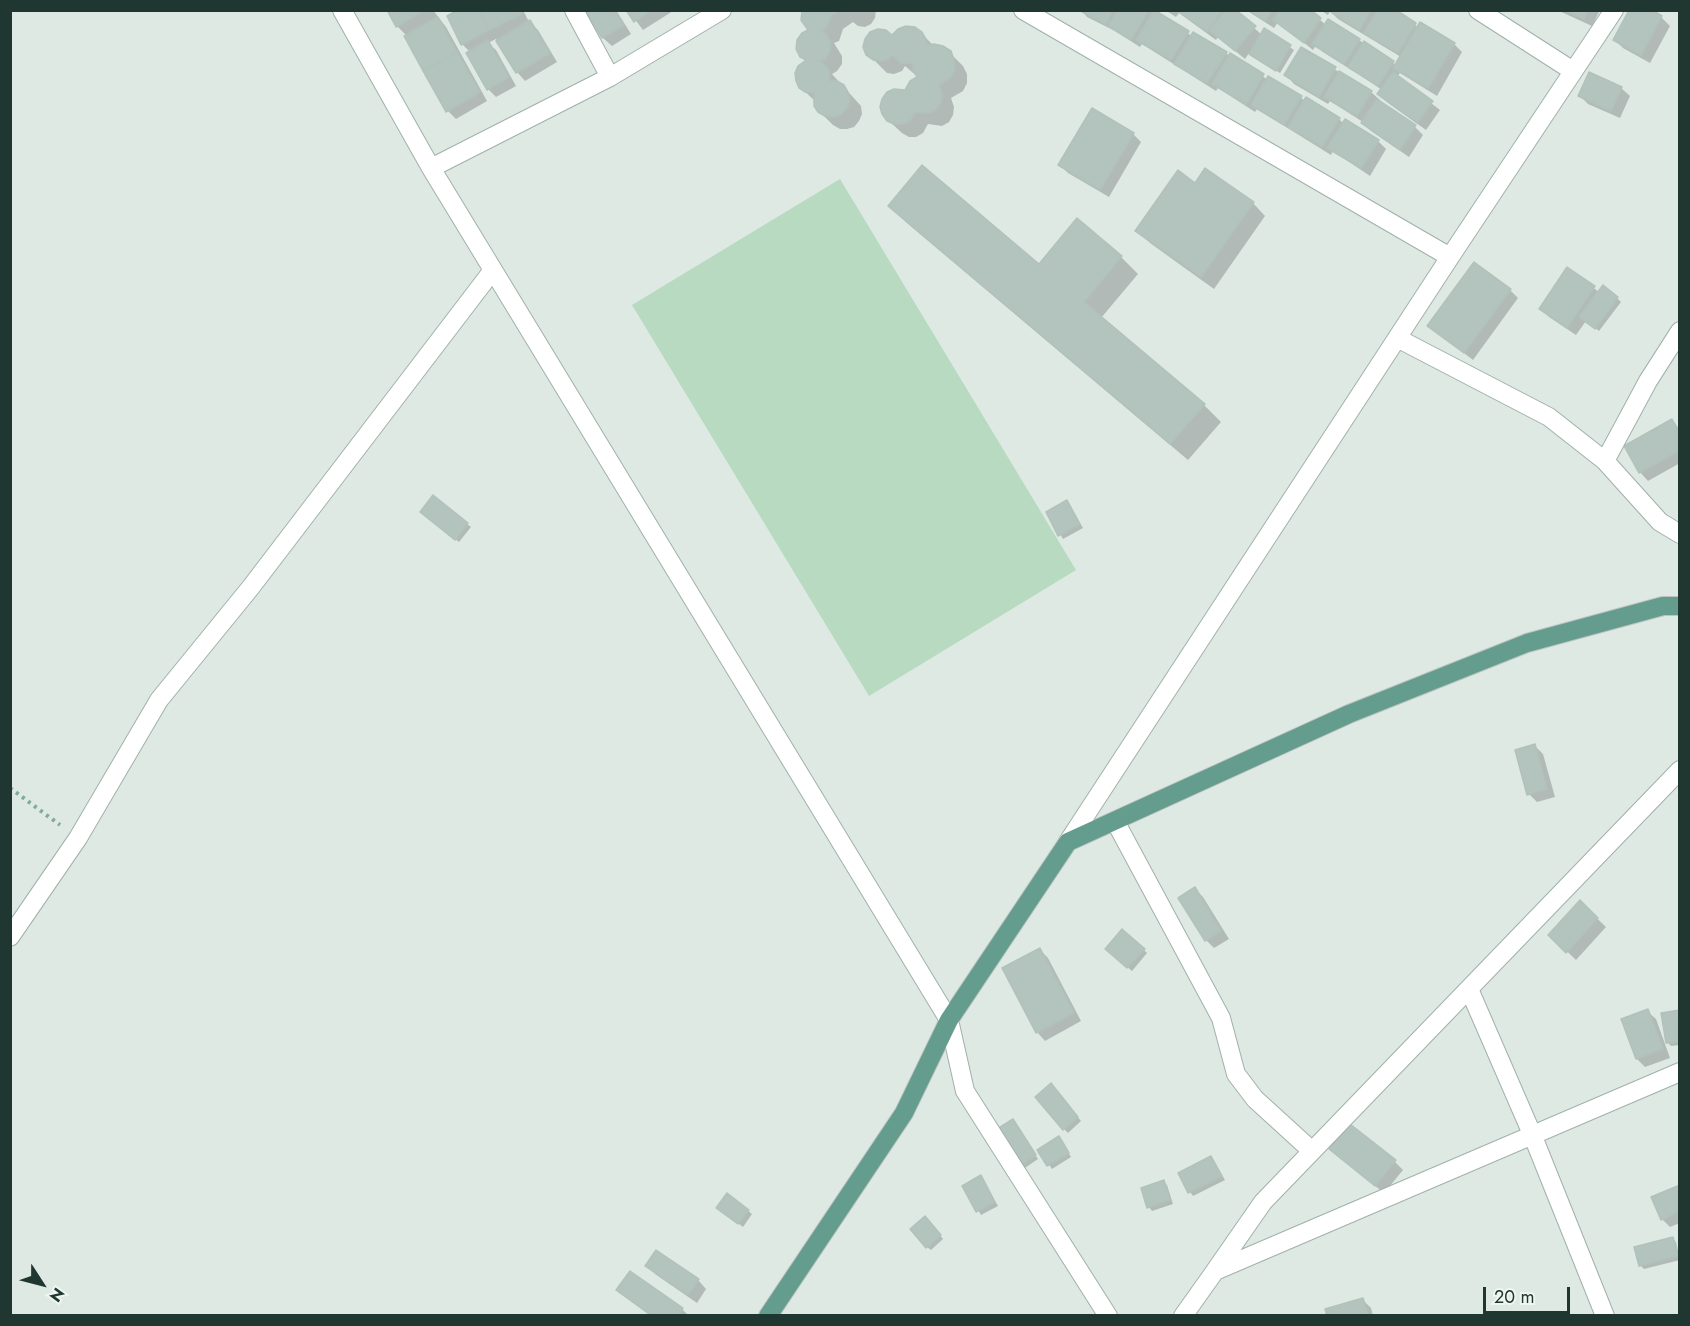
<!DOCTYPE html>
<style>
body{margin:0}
#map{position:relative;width:1690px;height:1326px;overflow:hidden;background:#dee9e4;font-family:Jost,sans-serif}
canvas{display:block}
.frame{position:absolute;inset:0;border:12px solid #203731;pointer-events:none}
.north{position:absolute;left:12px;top:1254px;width:60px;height:60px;-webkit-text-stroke:4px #eef6f2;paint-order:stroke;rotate:126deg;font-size:16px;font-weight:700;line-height:24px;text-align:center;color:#203731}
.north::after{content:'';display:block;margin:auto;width:21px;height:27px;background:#203731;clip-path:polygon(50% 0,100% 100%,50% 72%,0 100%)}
.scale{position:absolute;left:1483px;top:1287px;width:87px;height:27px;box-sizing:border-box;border:3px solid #203731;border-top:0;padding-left:8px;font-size:18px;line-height:21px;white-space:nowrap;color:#203731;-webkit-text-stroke:4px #eef6f2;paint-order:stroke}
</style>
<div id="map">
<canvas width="1690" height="1326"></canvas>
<div class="frame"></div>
<div class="north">N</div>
<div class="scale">20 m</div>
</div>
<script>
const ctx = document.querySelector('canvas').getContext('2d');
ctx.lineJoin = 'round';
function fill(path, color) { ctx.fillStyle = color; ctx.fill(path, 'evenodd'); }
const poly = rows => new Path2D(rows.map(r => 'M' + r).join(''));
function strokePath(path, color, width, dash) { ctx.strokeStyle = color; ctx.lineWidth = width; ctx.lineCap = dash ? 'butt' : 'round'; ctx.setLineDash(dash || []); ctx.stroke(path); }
fill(poly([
 [840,179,1076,570,869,696,632,305]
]), '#b7dac0');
fill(poly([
 [389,10,433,10,446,27,487,101,456,119,448,111,407,36,397,26],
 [461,10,523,10,529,22,538,30,557,62,525,81,517,72,496,39,488,43,496,50,516,86,496,97,488,89,470,52,462,44],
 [587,10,616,10,631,34,612,46,603,38],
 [628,10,673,11,643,30],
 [804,10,876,10,875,18,871,24,865,27,858,26,853,22,843,29,839,41,834,43,842,56,842,64,837,71,832,74,861,106,862,114,859,121,854,127,847,129,840,129,833,125,819,111,816,102,800,87,807,61,801,56,810,30],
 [1081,10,1151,10,1192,36,1226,53,1230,57,1231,55,1268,80,1339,119,1344,124,1378,141,1386,149,1370,176,1333,151,1331,155,1257,109,1255,112,1218,88,1216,91,1142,44,1140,47,1115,31,1087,17],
 [1165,10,1234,10,1262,35,1265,30,1294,50,1280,73,1249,53,1245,59,1218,37,1216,40,1179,13,1176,17],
 [1246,10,1308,10,1326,25,1359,40,1396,65,1401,57,1338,19,1330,11,1328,15,1320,10,1393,10,1418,27,1454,44,1462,52,1437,96,1400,73,1397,77,1440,110,1426,130,1387,102,1379,94,1382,90,1353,70,1353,71,1323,52,1316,45,1313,50,1278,22,1274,28],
 [1557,10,1600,10,1592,26],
 [1661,17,1670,26,1650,63,1623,48,1615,40],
 [921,33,933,45,950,53,963,66,967,74,967,83,963,91,951,98,954,107,953,115,949,122,942,126,928,124,923,133,916,137,909,137,902,133,888,120,906,92,919,78,905,66,902,71,894,74,887,73,868,54,891,37],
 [1302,49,1371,92,1380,100,1379,102,1415,127,1423,135,1409,157,1371,131,1363,122,1330,101,1328,104,1294,84,1286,75],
 [1621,88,1630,96,1620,118,1588,104,1580,96],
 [1133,134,1141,142,1109,197,1068,173,1060,165],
 [1253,203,1265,216,1214,289,1150,243,1137,231],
 [890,206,1039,266,1121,257,1138,274,1101,318,1204,405,1221,422,1188,460,907,223],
 [1568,269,1599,292,1617,298,1621,302,1599,331,1586,321,1576,335,1549,317,1541,308],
 [1510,290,1518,298,1473,360,1429,326],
 [1671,421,1680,429,1680,463,1648,481,1640,472],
 [1067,502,1083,528,1063,539,1048,513],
 [425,516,467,524,471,527,459,542],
 [1534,745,1543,754,1555,797,1537,802,1529,794],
 [1195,889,1203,897,1229,939,1214,948,1206,940],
 [1580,902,1606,927,1576,960,1550,935],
 [1040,950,1048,958,1081,1021,1045,1041,1037,1032],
 [1144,950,1147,953,1132,971,1110,953],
 [1647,1011,1656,1019,1670,1058,1645,1067,1637,1059],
 [1680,1012,1680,1045,1671,1046,1667,1042],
 [1055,1089,1081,1121,1068,1133,1064,1129],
 [1013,1121,1038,1159,1022,1170],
 [1062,1142,1071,1157,1052,1169,1039,1150],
 [1211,1157,1225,1180,1193,1196,1190,1192],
 [1339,1157,1395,1162,1403,1170,1384,1193],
 [981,1177,998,1206,981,1215,964,1186],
 [1163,1182,1167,1185,1173,1204,1152,1211,1149,1207],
 [1680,1187,1680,1223,1670,1227,1662,1219],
 [728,1195,752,1214,743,1227,722,1211],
 [929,1222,943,1239,931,1250,927,1247],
 [1672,1238,1676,1242,1680,1260,1644,1269,1640,1265],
 [647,1266,698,1280,706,1289,697,1303,655,1274],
 [631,1273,682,1309,689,1316,651,1316,627,1298,618,1290],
 [1362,1299,1371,1308,1373,1316,1329,1316]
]), '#0003');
const building = poly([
 [387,10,425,10,396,27,387,10],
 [458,10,480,10,489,30,461,45,447,16,458,10],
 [480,10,520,10,522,14,489,30,480,10],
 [585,10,614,10,624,25,602,38,585,10],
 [626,10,652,10,634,22,626,10],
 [802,10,839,10,831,16,826,28,821,31,826,34,830,42,830,51,825,59,820,61,825,65,829,71,829,81,837,81,844,85,848,92,850,101,847,108,841,114,834,117,825,116,818,112,814,106,814,93,805,92,799,88,796,81,795,73,798,66,806,60,800,57,796,49,797,40,802,33,808,30,801,20,802,10],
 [1079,10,1113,10,1106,25,1079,10],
 [1118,10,1149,10,1131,40,1108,26,1118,10],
 [1154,10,1189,31,1171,60,1136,40,1154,10],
 [1176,10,1222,10,1207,32,1176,10],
 [1226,10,1236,10,1256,26,1235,51,1209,30,1226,10],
 [1249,10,1272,10,1265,21,1249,10],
 [1280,10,1311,10,1321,18,1304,43,1273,20,1280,10],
 [1328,10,1371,10,1359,30,1328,10],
 [1377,10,1396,10,1416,23,1398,53,1364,33,1377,10],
 [1565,10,1588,10,1584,19,1565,10],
 [1629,10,1652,10,1662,16,1641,55,1613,40,1629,10],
 [438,17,457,52,423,71,404,36,438,17],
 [1328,19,1360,39,1344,64,1312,44,1328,19],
 [530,20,550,53,516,73,496,41,530,20],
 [1420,22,1455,43,1428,88,1393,68,1420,22],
 [906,26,915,27,922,32,926,39,927,45,934,44,943,46,951,51,954,60,955,70,950,78,939,85,942,94,941,102,936,109,929,113,915,112,910,121,902,124,894,124,887,121,882,114,880,107,882,99,887,92,894,89,905,90,910,81,917,77,913,70,913,63,901,63,892,55,889,59,881,61,873,60,866,55,863,47,865,39,870,32,878,29,886,30,892,35,898,29,906,26],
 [1264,28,1291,45,1276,71,1249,54,1264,28],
 [1193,32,1227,52,1207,83,1174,64,1193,32],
 [488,40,509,77,487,90,466,53,488,40],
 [1364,41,1394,61,1378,86,1348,67,1364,41],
 [1301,47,1336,67,1319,97,1284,75,1301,47],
 [457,52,480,92,446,112,423,71,457,52],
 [1230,53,1264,74,1246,104,1212,84,1230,53],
 [1339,71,1372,91,1357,116,1324,97,1339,71],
 [1393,72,1433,101,1417,123,1377,94,1393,72],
 [1589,72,1622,87,1611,111,1578,96,1589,72],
 [1268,76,1302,96,1284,125,1251,105,1268,76],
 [1306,97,1340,118,1322,147,1288,127,1306,97],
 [1377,99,1416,125,1400,150,1361,123,1377,99],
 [1092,108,1134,133,1100,190,1058,165,1092,108],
 [1345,119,1379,140,1361,168,1327,148,1345,119],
 [922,165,1039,264,1077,218,1122,256,1084,302,1205,404,1170,444,888,206,922,165],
 [1205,168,1254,202,1201,277,1135,231,1178,170,1195,183,1205,168],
 [1474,262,1511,289,1464,353,1427,326,1474,262],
 [1567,267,1595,286,1567,328,1539,309,1567,267],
 [1603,285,1618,297,1595,329,1579,317,1603,285],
 [1672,419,1680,433,1680,450,1639,473,1624,446,1672,419],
 [433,495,468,523,455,540,420,512,433,495],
 [1067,500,1080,524,1058,536,1046,512,1067,500],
 [1535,744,1547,789,1527,795,1515,750,1535,744],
 [1195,887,1221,931,1205,941,1178,898,1195,887],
 [1580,900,1598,918,1566,953,1548,935,1580,900],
 [1122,929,1145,949,1127,968,1105,949,1122,929],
 [1040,948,1074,1013,1036,1033,1002,968,1040,948],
 [1648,1009,1663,1049,1636,1059,1621,1019,1648,1009],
 [1680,1010,1680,1041,1666,1043,1661,1013,1680,1010],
 [1051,1083,1078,1117,1063,1130,1035,1097,1051,1083],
 [1013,1119,1036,1155,1017,1167,994,1131,1013,1119],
 [1350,1124,1396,1160,1375,1186,1329,1149,1350,1124],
 [1059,1136,1069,1153,1047,1166,1037,1150,1059,1136],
 [1211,1156,1222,1176,1188,1193,1178,1173,1211,1156],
 [981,1175,995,1202,976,1212,962,1186,981,1175],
 [1164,1180,1170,1200,1147,1208,1141,1188,1164,1180],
 [1680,1185,1680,1211,1661,1220,1651,1197,1680,1185],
 [727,1193,749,1210,738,1224,716,1208,727,1193],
 [925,1216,941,1235,926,1248,910,1229,925,1216],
 [1673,1237,1678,1256,1639,1266,1634,1247,1673,1237],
 [656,1250,699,1279,688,1295,645,1266,656,1250],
 [630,1271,683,1308,678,1316,652,1316,616,1290,630,1271],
 [1363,1298,1368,1316,1327,1316,1325,1309,1363,1298]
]);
fill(building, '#b3c3bd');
strokePath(building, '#b1c2bb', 1.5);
const minor = poly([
 [342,10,431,168,949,1020,965,1091,1108,1316],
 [574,10,610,77],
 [1023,10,1450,257],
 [1478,10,1573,71],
 [431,168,610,77,722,10],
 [1397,338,1549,417,1605,461,1660,522,1680,534],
 [1605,461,1648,381,1680,331],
 [1115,821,1221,1018,1236,1074,1255,1099,1312,1151],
 [1068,842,1450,257,1614,10],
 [10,937,78,838,159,700,251,587,493,270],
 [1469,989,1532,1134,1605,1316],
 [1215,1271,1263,1202,1680,770],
 [1183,1316,1215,1271,1680,1072]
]);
const major = poly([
 [768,1316,904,1113,949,1020,1068,842,1349,714,1527,643,1663,606,1680,606]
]);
strokePath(minor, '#a1b0ab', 20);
strokePath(major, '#bcc3c1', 20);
strokePath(poly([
 [10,788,60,825]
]), '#7fab9d', 4, [3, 4.5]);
strokePath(minor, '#fff', 18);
strokePath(major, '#649d8e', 18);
</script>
